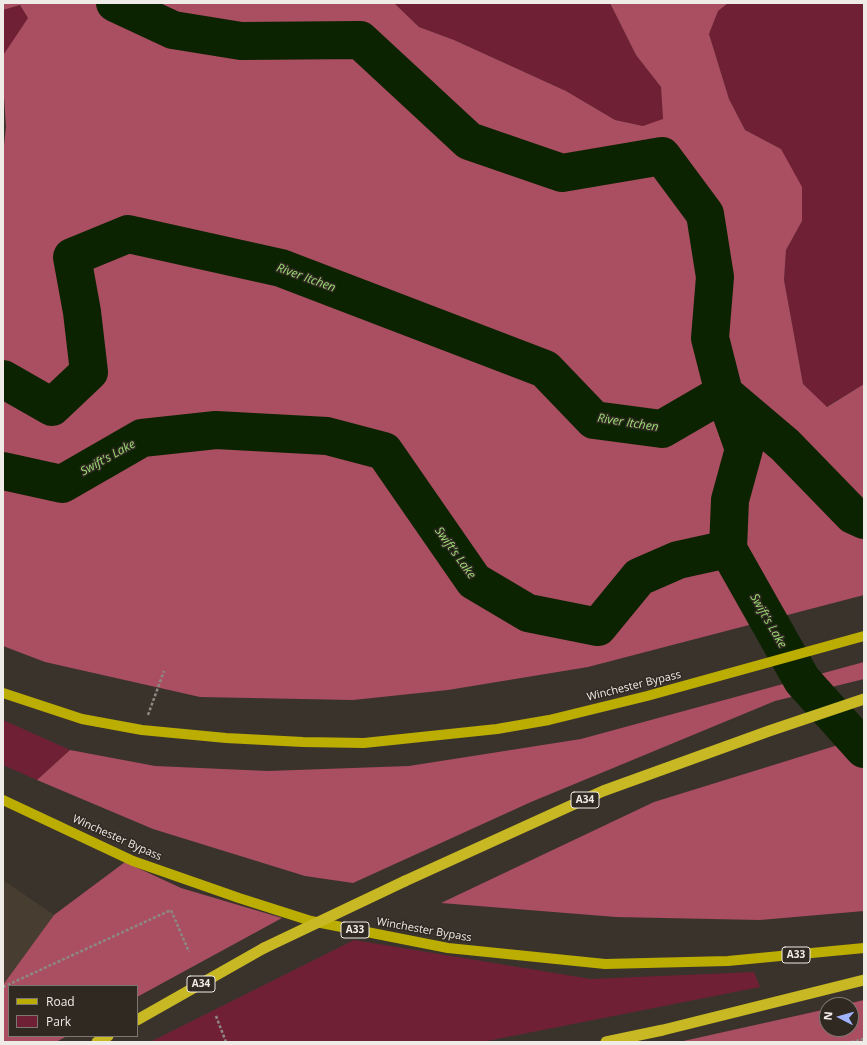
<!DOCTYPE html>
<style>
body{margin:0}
#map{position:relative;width:867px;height:1045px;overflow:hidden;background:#3a332c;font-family:"Open Sans",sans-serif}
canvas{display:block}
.frame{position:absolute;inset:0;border:4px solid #efebe6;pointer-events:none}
.legend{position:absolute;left:8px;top:985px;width:130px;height:52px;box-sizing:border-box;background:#302922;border:1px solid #7c7770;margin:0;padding:5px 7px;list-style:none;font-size:12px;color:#efebe6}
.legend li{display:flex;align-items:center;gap:8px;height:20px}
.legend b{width:20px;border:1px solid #7c7770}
.north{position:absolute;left:819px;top:997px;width:40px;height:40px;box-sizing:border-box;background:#302922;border:1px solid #7c7770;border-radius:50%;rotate:276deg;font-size:11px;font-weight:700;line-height:16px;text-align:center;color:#efebe6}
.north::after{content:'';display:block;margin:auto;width:14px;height:18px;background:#a1b3fd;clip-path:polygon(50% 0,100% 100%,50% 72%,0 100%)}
</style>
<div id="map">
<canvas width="867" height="1045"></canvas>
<div class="frame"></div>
<ul class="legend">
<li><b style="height:5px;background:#bcad03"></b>Road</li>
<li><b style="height:11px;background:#702035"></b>Park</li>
</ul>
<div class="north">N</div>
</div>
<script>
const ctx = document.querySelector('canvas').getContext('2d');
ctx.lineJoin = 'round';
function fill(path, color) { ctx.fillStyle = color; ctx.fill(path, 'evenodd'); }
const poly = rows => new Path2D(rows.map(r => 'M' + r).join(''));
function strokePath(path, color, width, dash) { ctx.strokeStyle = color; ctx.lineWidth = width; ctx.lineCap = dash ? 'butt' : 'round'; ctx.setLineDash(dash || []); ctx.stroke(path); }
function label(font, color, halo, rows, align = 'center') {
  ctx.font = font + ' "Open Sans",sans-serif'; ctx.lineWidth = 3; ctx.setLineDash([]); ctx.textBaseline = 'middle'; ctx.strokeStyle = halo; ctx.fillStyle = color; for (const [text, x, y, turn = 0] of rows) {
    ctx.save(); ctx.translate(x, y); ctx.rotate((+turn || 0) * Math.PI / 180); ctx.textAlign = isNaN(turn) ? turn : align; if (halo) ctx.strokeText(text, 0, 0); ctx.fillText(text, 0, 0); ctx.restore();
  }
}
fill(poly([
 [3,880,54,915,3,987]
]), '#473d30');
fill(poly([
 [394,3,610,3,636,55,661,87,663,120,643,126,615,120,566,91,454,40,419,27],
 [728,3,864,3,864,384,826,407,803,384,784,280,786,250,802,221,781,149,745,130,729,99,709,34,718,11],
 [20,5,28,18,5,54,3,82,3,10],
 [3,720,70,750,37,780,3,765],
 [354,940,591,979,754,972,760,987,482,1042,150,1042]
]), '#702035');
fill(poly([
 [3,3,394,3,419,27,454,40,566,91,615,120,643,126,663,119,661,87,636,55,610,3,728,3,718,11,709,34,729,99,745,130,781,149,802,187,802,221,786,250,784,280,803,384,827,407,864,384,864,595,588,667,448,690,353,700,200,697,45,662,3,646,3,154,6,127,3,82,4,54,28,18,20,5,3,10],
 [864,662,864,679,775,701,531,802,353,883,305,876,153,829,37,780,70,750,155,766,268,771,409,766,581,739],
 [864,737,864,911,760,920,616,917,441,903,654,802],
 [125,862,181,888,282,918,137,997,137,986,9,986,9,1036,67,1036,56,1042,3,1042,3,985,54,915],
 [864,1000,864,1042,679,1042,827,1009,827,1029,851,1029,851,1005,843,1005]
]), '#aa4e62');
strokePath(poly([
 [115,3,173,30,241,41,360,40,469,141,562,173,662,156,705,214,715,277,710,338,724,393,744,449,730,500,728,549],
 [3,379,52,407,89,372,82,312,72,257,128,234,281,268,545,369,594,420,662,429,724,393],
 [726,395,785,445,853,515,864,520],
 [3,471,62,484,142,438,216,430,327,436,384,451,474,581,528,613,598,627,639,577,678,560,728,549,802,680,864,749]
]), '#0b2300', 38);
strokePath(poly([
 [148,715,164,671],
 [3,987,171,910,189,952],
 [216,1016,226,1042],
 [851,1042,864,1039]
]), '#8d8882', 2.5, [3, 2]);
strokePath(poly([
 [3,693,82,719,142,730,226,738,303,742,364,743,497,729,549,720,647,696,864,636],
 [3,800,133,861,239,898,311,921,448,948,605,964,728,961,864,948]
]), '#bcad03', 10);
strokePath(poly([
 [405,881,603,791,769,731,864,699],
 [137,1020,264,948],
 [97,1042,108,1036],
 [606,1042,663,1030,864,980]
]), '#c7b824', 11);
strokePath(poly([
 [264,948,405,881]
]), '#c7b824', 11);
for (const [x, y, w] of [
 [585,800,28],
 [355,930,28],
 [796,955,28],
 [201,984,28]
]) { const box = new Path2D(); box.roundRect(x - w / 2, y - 8, w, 16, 3); ctx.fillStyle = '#302922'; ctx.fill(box); strokePath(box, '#efebe6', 1); }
label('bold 10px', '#efebe6', null, [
 ["A34",585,800],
 ["A33",355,930],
 ["A33",796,955],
 ["A34",201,984]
]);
label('11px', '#efebe6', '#302922', [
 ["Winchester Bypass",634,686,-14],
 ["Winchester Bypass",117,838,24],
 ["Winchester Bypass",424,930,10]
]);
label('italic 12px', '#9bdd74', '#302922', [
 ["River Itchen",306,278,20],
 ["River Itchen",628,423,9],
 ["Swift's Lake",108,458,-29],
 ["Swift's Lake",455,553,54],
 ["Swift's Lake",768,621,60]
]);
</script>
